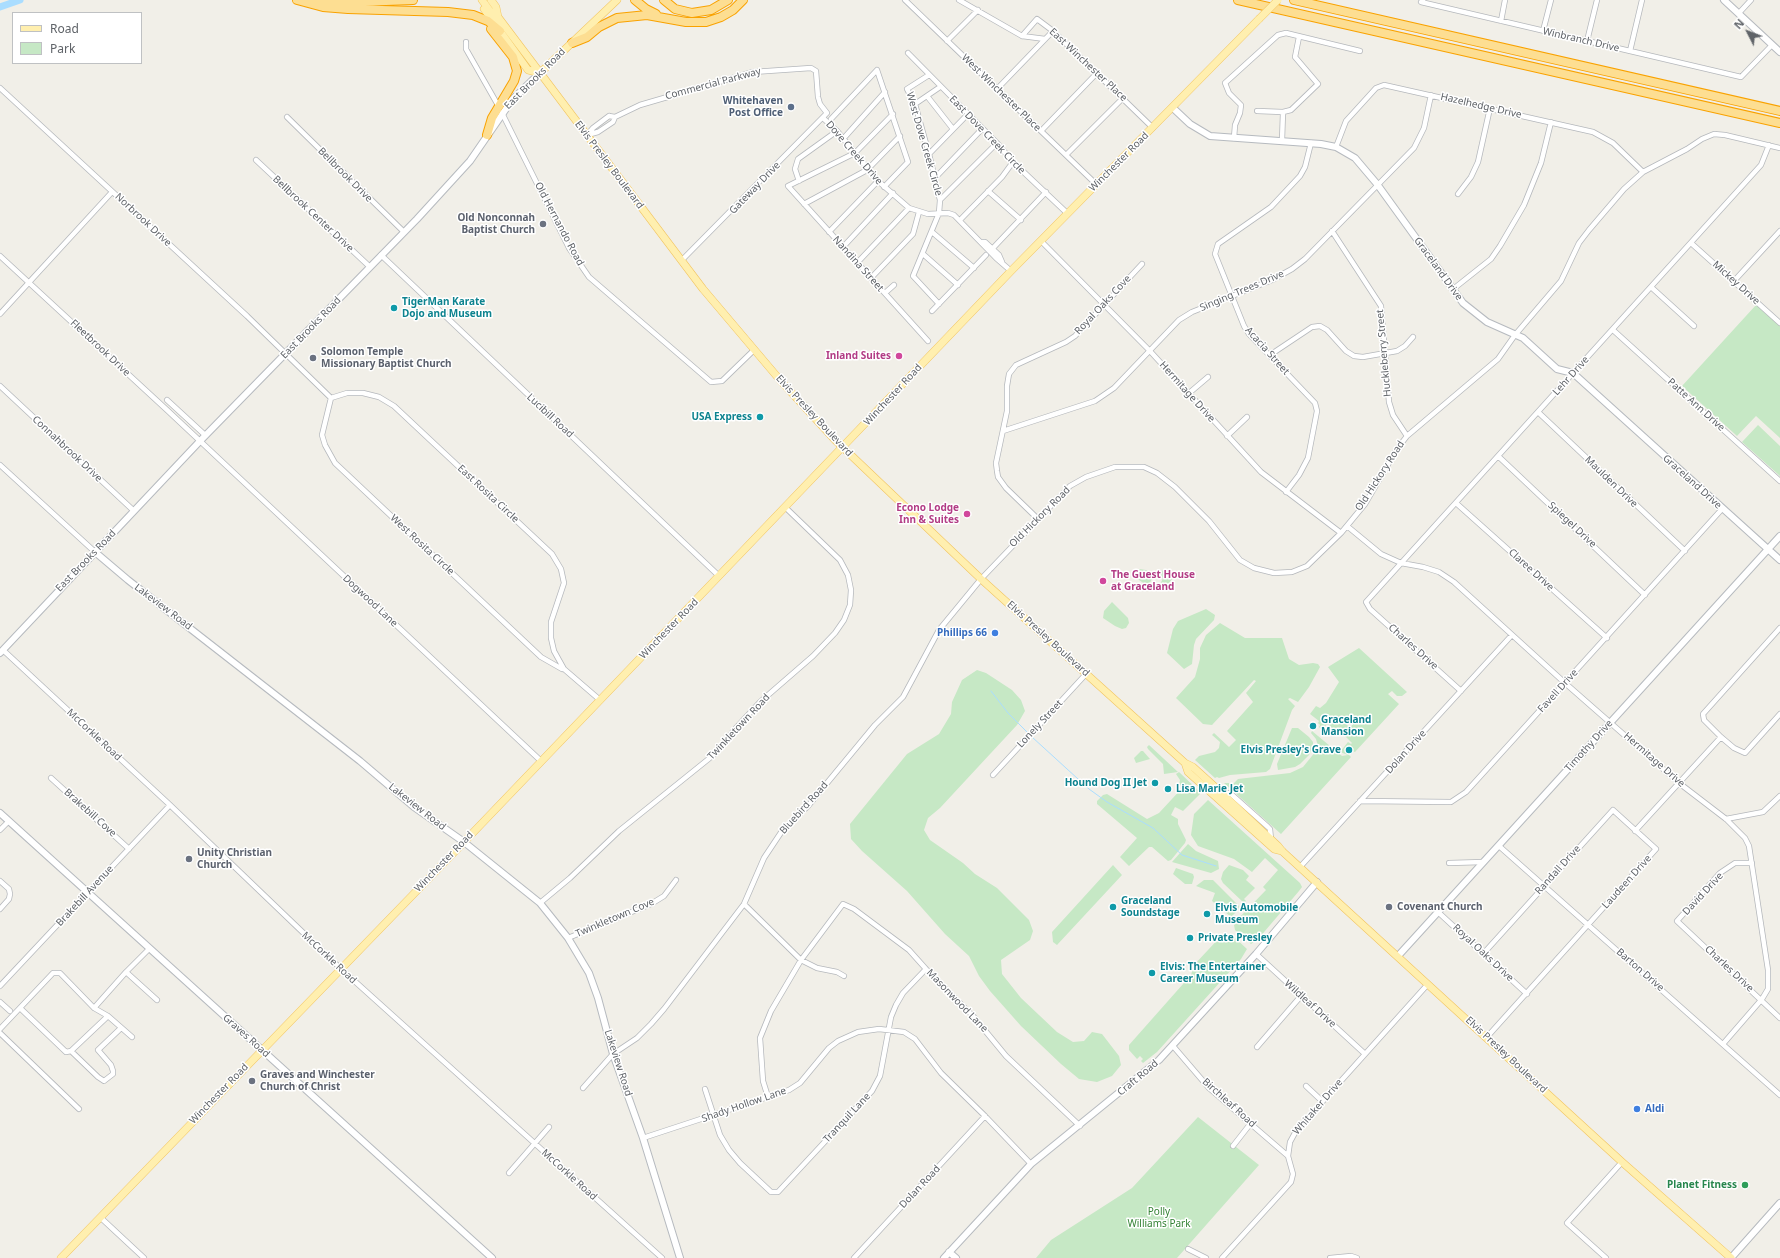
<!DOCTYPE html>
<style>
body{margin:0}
#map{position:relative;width:1780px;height:1258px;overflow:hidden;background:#f1efe8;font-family:"Noto Sans",sans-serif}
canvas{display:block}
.legend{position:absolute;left:12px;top:12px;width:130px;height:52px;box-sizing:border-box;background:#fff;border:1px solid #bfc1c3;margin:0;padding:5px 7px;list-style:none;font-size:12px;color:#5f6368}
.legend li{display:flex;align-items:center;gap:8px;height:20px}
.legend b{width:20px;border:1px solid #bfc1c3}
.north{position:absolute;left:1728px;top:12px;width:40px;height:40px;-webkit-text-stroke:3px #fff;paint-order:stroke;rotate:312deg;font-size:11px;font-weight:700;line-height:16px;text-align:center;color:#5f6368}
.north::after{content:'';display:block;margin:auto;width:14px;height:18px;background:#5f6368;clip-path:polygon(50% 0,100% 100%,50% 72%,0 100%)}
</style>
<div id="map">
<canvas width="1780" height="1258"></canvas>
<ul class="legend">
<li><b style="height:5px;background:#ffefaf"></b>Road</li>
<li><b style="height:11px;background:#c6e8c5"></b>Park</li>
</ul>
<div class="north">N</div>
</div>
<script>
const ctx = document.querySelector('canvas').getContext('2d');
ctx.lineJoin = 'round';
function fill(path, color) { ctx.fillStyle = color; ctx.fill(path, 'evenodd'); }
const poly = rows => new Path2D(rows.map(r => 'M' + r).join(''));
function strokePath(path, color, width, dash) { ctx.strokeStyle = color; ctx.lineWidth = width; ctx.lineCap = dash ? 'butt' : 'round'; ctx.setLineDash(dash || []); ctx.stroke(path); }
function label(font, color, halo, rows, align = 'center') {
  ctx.font = font + ' "Noto Sans",sans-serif'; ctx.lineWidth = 3; ctx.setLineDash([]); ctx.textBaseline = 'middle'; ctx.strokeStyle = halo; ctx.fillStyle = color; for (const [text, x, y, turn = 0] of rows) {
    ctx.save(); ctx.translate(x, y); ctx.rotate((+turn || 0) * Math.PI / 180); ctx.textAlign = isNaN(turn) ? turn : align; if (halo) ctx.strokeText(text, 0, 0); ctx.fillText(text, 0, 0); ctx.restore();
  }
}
fill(poly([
 [1756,305,1780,326,1780,438,1756,416,1737,436,1682,386],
 [1758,425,1780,446,1780,476,1742,442],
 [1139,569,1146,570,1150,573,1152,578,1150,583,1145,584,1139,580,1136,575],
 [1164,569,1174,577,1163,590,1159,587,1163,578,1159,574],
 [1112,602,1128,618,1129,623,1126,628,1122,629,1115,626,1103,618,1104,611],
 [1206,609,1215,615,1214,620,1196,639,1194,645,1192,664,1184,669,1167,653,1173,629,1178,621],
 [1220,623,1245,638,1282,638,1289,659,1299,665,1313,663,1318,664,1320,667,1309,687,1298,702,1290,698,1288,699,1295,706,1292,710,1270,769,1266,772,1230,775,1219,778,1217,777,1215,778,1195,760,1199,756,1215,752,1219,748,1220,742,1212,735,1214,733,1229,747,1236,740,1227,731,1253,702,1246,693,1256,681,1254,680,1212,725,1203,724,1176,698,1195,677,1200,659,1200,648,1206,635],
 [1359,648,1407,692,1402,696,1397,696,1392,691,1388,694,1399,704,1355,752,1352,751,1349,755,1351,757,1281,834,1224,783,1234,783,1238,779,1290,773,1303,767,1316,751,1318,746,1316,739,1311,733,1312,731,1342,756,1348,755,1340,752,1348,742,1351,744,1352,743,1344,735,1358,718,1353,715,1345,723,1349,727,1340,734,1327,724,1322,730,1319,727,1320,725,1318,723,1319,721,1310,714,1316,706,1320,708,1326,703,1339,682,1328,667],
 [977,670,986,673,1012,690,1021,700,1025,711,1017,725,991,753,940,808,928,818,924,830,930,840,963,863,975,874,997,888,1029,920,1033,931,1030,940,1001,960,1002,974,1021,998,1057,1032,1073,1042,1084,1041,1092,1032,1102,1034,1119,1056,1121,1065,1112,1076,1097,1082,1079,1079,1061,1064,1021,1026,990,991,979,976,969,956,945,934,907,891,862,851,851,839,850,824,907,754,939,734,951,714,952,702,962,680],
 [1292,728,1298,728,1309,737,1313,742,1313,747,1309,755,1300,764,1295,767,1278,770,1277,764],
 [1149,745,1178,772,1164,774,1163,764,1148,749,1147,747],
 [1141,751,1143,751,1150,759,1136,763,1134,758],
 [1179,772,1200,792,1200,794,1183,811,1175,807,1171,815,1178,819,1178,824,1186,840,1185,843,1171,860,1168,861,1152,847,1149,847,1129,866,1120,857,1137,838,1097,804,1097,801,1103,795,1107,794,1147,819,1159,813,1184,786,1179,785,1180,780,1176,774],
 [1208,800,1300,883,1302,887,1299,891,1259,938,1251,944,1235,930,1234,925,1236,921,1266,890,1263,887,1278,870,1265,858,1252,872,1234,859,1198,846,1191,835,1194,814],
 [1188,844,1196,851,1218,861,1219,869,1211,873,1172,862],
 [1113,865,1122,875,1057,945,1053,942,1052,932],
 [1229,865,1243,870,1249,876,1246,880,1255,888,1244,899,1246,901,1244,903,1223,883,1221,879,1223,872],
 [1176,868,1193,874,1194,877,1192,884,1185,884,1173,874],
 [1204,880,1213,880,1239,906,1238,910,1231,917,1212,901,1215,893,1196,886],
 [1222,935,1232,935,1247,949,1241,959,1157,1052,1143,1063,1141,1061,1143,1059,1140,1056,1137,1059,1129,1050,1129,1045,1191,975,1194,965],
 [1198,1117,1259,1165,1177,1258,1036,1258,1051,1240,1132,1188]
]), '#c6e8c5');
strokePath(poly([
 [991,691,1008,713,1029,734],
 [1032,737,1089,789,1107,802,1153,828,1182,855,1216,866]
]), '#adf', 1);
strokePath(poly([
 [0,7,20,0]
]), '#adf', 7);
const street = poly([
 [905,0,1097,185],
 [959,0,1022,36,1045,39],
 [1423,0,1421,2,1741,77,1772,45],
 [1739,13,1751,0],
 [1501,21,1505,0],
 [1543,31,1551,0],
 [1022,36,1037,19,1053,31,1153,128],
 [947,41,978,10],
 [1587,41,1597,0],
 [466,42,466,49,499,107],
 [1630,51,1642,0],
 [908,53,997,143,1013,162,1068,214],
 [929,75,907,89,915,104,929,154,940,200,939,213,913,276,939,304],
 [0,88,247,316,331,398],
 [997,89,1053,31],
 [927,96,953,129],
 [915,104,940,87],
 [1257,111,1283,112],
 [502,113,569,248,589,277,711,382,722,381,754,350],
 [893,114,855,153,788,186,928,341],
 [609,116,615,117,613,122,598,132,587,135,593,128,609,116],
 [287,117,404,232],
 [615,117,640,105,753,72,811,68,816,71,818,97,820,104,827,113,681,261],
 [823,118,837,131,878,181,909,208,928,214,948,213,954,215,996,258,1011,271],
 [831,119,877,70,908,162,884,187],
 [1041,131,1097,73],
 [1234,138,1235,125,1240,113,1241,105,1229,93,1225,83,1278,35,1286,33,1360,51],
 [843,139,885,92],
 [1282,141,1283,112,1291,110,1318,84,1295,57,1299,37],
 [1336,147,1346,121,1376,88,1384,85,1593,132,1613,143,1643,172],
 [929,154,968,114],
 [1066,155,1123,98],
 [256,160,370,267],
 [934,179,982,129],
 [799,181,795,169,798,159,837,131],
 [988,191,1021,220],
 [1458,194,1471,177,1478,162,1490,108],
 [940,200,997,143],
 [804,204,867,170,900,136],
 [960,220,1002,177,1013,162],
 [1332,231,1381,306,1389,402,1393,415,1407,436],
 [829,232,878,181],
 [932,232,974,268],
 [1041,241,1149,350,1261,472,1341,533],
 [982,242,985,242,999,255,1002,262],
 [1691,243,1780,323],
 [843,247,893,193],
 [994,247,1046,192],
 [923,254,958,285],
 [381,255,719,576],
 [0,256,167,410,541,761],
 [857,263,909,208],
 [871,278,913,234,919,212],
 [1734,281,1780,231],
 [1651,287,1694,326],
 [1452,290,1491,259,1500,246,1524,205,1541,163,1551,122],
 [885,293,894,285],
 [932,311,986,255],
 [0,314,112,192],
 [1613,330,1780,481],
 [1270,355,1312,327,1320,326,1327,330,1346,351,1354,356,1363,357,1397,351,1405,346,1413,337],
 [0,386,134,511],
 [1188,394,1208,377],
 [331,398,347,393,363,393,379,397,394,406,552,554,561,569,564,583,551,622,551,638,554,651,564,669,600,700],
 [331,398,322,435,325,445,335,463,541,657,562,669],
 [167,400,205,435],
 [1538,412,1685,551],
 [1003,431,1095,401,1114,388,1179,320,1192,312,1272,280,1292,269,1305,259,1414,148,1424,128,1431,95],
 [1227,436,1247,417],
 [1498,456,1645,595],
 [0,465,95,552],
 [1286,492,1299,475,1308,458,1317,411,1315,403,1249,334,1244,326,1215,254,1218,244,1271,207,1300,176,1305,167,1311,143],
 [1456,503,1607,638],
 [1038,519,1006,488,998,477,997,471,996,463,1007,411,1007,386,1009,374,1016,365,1066,342,1075,336,1142,264],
 [1347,526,1381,554,1401,563,1423,567,1439,572,1454,582,1565,683,1679,783,1726,819,1745,838,1749,846,1768,970,1768,989,1762,999,1723,1044],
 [1780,628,1703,714,1704,720,1721,737,1734,748,1745,753,1780,714],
 [3,650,170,805,340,968,662,1258],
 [1461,691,1370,609,1366,602,1761,165,1769,145],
 [993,775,1086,674],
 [51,778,129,849],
 [1220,791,1231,794,1268,827,1270,829,1271,839],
 [1360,801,1451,802,1466,792,1722,509],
 [1726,819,1763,812,1780,796],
 [0,830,9,821],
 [1635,831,1721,737],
 [1499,846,1780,1095],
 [1449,863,1484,862],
 [1752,863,1735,863,1720,873,1677,921,1780,1018],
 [1300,867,1511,636],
 [0,881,9,889,10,894,9,899,0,909],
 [540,903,570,878,619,831,716,753,734,730,760,702,813,656,835,633,844,620,850,605,851,590,848,575,840,560,786,508],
 [744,904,801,960,817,968,837,972,844,976],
 [1438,912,1527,994],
 [568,938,651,904,664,896,676,880],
 [1256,954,1365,1054],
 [1483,954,1613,810,1656,849,1487,1037],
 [126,972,157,1000],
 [0,986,170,805],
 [0,1002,10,1011],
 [20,1008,66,1052,71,1051,98,1077,104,1081,113,1074,113,1071,111,1065,98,1050,121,1028],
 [94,1008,126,972,149,949],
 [0,1029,53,973,60,973,94,1008,108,1016,132,1037],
 [0,1033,79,1109],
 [1173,1046,1209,1088,1288,1156],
 [1257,1047,1301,996],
 [71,1051,108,1016],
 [1306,1086,1322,1101],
 [583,1088,613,1054,637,1038,651,1024,664,1009,744,904,764,858,782,831,808,806,875,725,903,697,939,630,981,579,1070,486,1086,477,1115,467,1144,467,1157,473,1175,487,1209,521,1240,560,1254,568,1274,573,1292,572,1307,566,1341,533,1365,504,1397,449,1407,436,1498,359,1515,335,1561,281,1579,243,1589,230,1624,189,1643,172,1687,149,1702,139,1714,134,1725,135,1780,148],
 [705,1089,720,1135,729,1150,740,1163,771,1192,778,1192,872,1091,880,1076,891,1017,896,1005,903,993,926,969],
 [768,1097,763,1081,760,1038,771,1011,801,960,843,904,854,909,909,950,926,969,973,1016,1006,1056,1080,1126],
 [643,1138,789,1090,800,1083,829,1048,838,1041,858,1032,879,1029,904,1032,915,1039,941,1073,985,1116,1031,1164],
 [1233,1146,1251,1123],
 [509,1173,549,1127],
 [100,1217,144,1258],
 [1188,1249,1206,1258],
 [854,1258,985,1116],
 [1222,1258,1291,1182,1293,1174,1288,1156,1290,1142,1296,1131,1428,984],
 [1330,1258,1351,1256,1357,1258],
 [1606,1258,1567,1223,1622,1162]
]);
const secondary = poly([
 [1724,0,1780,52],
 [1173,108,1190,124,1210,136,1321,144,1336,147,1355,158,1377,184,1463,303,1487,322,1523,338,1557,369,1573,373,1780,560],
 [95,552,128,580,360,761,414,807,464,842,540,903,568,938,589,973,598,998,613,1054,643,1138,680,1258],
 [0,653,200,441,417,219,470,161,512,100,540,73],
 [0,813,492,1258],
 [1398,956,1780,536],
 [949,1252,956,1258],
 [944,1258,1031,1164,1159,1060,1256,954,1317,882],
 [1731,1258,1780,1203]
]);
const primary = poly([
 [482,0,490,11,498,17,703,289,780,380,835,440,981,579,1185,763,1193,767,1214,786,1278,846,1282,851,1622,1162,1731,1258],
 [491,0,496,7,498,17],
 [484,9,528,70,540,73],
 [540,73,617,0],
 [1185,763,1188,772,1274,849,1282,851],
 [61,1258,464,842,1011,271,1259,19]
]);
const highway = poly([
 [297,0,323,7,348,9,448,12,473,15,488,21,500,31],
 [635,0,646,9,656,14],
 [664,0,675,9,692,13,711,10,728,0],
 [1238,0,1780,123],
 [1294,0,1780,111],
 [316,1,358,2,413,0],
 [572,43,587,37,599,27,617,18,647,15,686,22,706,22,721,17,733,10,743,0],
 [487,135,492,118,514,81,517,71,513,57,491,29]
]);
strokePath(street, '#b5b8bc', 6);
strokePath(secondary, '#b6babf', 8);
strokePath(primary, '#f2c45f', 8);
strokePath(highway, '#f9a200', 10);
strokePath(street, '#fff', 4.5);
strokePath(secondary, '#fff', 6);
strokePath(primary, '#ffefaf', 7);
strokePath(highway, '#fdde92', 8);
const primaryBridge = poly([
 [1259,19,1278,0]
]);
strokePath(primaryBridge, '#f2c45f', 8, []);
strokePath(primaryBridge, '#ffefaf', 7);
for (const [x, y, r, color] of [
 [791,107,4,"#5c6f8a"],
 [543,224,4,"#6b7280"],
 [394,308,4,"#0f9aa8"],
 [899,356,4,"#d1479c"],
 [313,358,4,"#6b7280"],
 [760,417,4,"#0f9aa8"],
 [967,514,4,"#d1479c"],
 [1103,581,4,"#d1479c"],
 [995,633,4,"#3f7fe0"],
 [1313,726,4,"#0f9aa8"],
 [1349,750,4,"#0f9aa8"],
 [1155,783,4,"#0f9aa8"],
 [1168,789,4,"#0f9aa8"],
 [189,859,4,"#6b7280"],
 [1113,907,4,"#0f9aa8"],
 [1389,907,4,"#6b7280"],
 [1207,914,4,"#0f9aa8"],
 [1190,938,4,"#0f9aa8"],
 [1152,973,4,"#0f9aa8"],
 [252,1081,4,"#6b7280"],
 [1637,1109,4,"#3f7fe0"],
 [1745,1185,4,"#2e9e5b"]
]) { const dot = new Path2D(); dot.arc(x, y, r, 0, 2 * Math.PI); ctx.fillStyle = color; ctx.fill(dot); strokePath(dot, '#fff', 1.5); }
label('10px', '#5f6368', '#fff', [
 ["Winbranch Drive",1581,40,13],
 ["East Winchester Place",1088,65,43],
 ["East Brooks Road",535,79,-45],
 ["Commercial Parkway",713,84,-15],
 ["West Winchester Place",1001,93,44],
 ["Hazelhedge Drive",1481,106,13],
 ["East Dove Creek Circle",987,135,46],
 ["West Dove Creek Circle",924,144,74],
 ["Dove Creek Drive",854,153,49],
 ["Winchester Road",1119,162,-45],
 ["Elvis Presley Boulevard",609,165,53],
 ["Bellbrook Drive",345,175,45],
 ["Gateway Drive",755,188,-46],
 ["Bellbrook Center Drive",313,214,43],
 ["Norbrook Drive",143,220,43],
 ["Old Hernando Road",559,224,62],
 ["Nandina Street",858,264,48],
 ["Graceland Drive",1438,269,54],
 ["Mickey Drive",1736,283,42],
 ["Singing Trees Drive",1242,291,-23],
 ["Royal Oaks Cove",1103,305,-47],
 ["East Brooks Road",311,328,-46],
 ["Fleetbrook Drive",100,348,43],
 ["Acacia Street",1267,351,48],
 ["Huckleberry Street",1384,353,-95],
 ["Lehr Drive",1571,376,-48],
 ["Hermitage Drive",1187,392,48],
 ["Winchester Road",893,395,-47],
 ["Patte Ann Drive",1696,405,42],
 ["Lucibill Road",550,416,43],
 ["Elvis Presley Boulevard",814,416,47],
 ["Connahbrook Drive",67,449,43],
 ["Old Hickory Road",1380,476,-57],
 ["Maulden Drive",1611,482,44],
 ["Graceland Drive",1692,482,42],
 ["East Rosita Circle",488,494,43],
 ["Old Hickory Road",1040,517,-45],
 ["Spiegel Drive",1572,525,43],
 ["West Rosita Circle",422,545,43],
 ["East Brooks Road",86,561,-46],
 ["Claree Drive",1531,570,42],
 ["Dogwood Lane",370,601,43],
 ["Lakeview Road",163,607,37],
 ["Winchester Road",669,629,-46],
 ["Elvis Presley Boulevard",1048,639,42],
 ["Charles Drive",1413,647,42],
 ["Favell Drive",1558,691,-48],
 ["Lonely Street",1040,724,-47],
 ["Twinkletown Road",739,727,-47],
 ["McCorkle Road",94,735,43],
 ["Timothy Drive",1589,746,-48],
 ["Dolan Drive",1406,752,-48],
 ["Hermitage Drive",1654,760,41],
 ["Lakeview Road",417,807,38],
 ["Bluebird Road",804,808,-48],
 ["Brakebill Cove",90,813,42],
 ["Winchester Road",444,862,-46],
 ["Randall Drive",1558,870,-48],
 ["Laudeen Drive",1627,882,-48],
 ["David Drive",1703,894,-47],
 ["Brakebill Avenue",85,896,-47],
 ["Twinkletown Cove",615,918,-23],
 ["Royal Oaks Drive",1483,953,43],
 ["McCorkle Road",329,958,43],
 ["Charles Drive",1729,969,43],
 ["Barton Drive",1640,970,41],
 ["Masonwood Lane",957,1001,46],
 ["Wildleaf Drive",1310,1004,42],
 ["Graves Road",246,1036,42],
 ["Elvis Presley Boulevard",1506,1055,43],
 ["Lakeview Road",618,1063,72],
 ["Craft Road",1138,1078,-40],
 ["Winchester Road",219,1094,-46],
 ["Birchleaf Road",1229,1103,42],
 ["Shady Hollow Lane",744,1105,-19],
 ["Whitaker Drive",1318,1107,-49],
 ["Tranquil Lane",847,1118,-47],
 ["McCorkle Road",569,1175,42],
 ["Dolan Road",920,1187,-47]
]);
label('bold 10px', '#4e5e75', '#fff', [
 ["Whitehaven",783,101],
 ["Post Office",783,113]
], 'right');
label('bold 10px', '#5b616d', '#fff', [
 ["Old Nonconnah",535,218,"right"],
 ["Baptist Church",535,230,"right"],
 ["Solomon Temple",321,352],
 ["Missionary Baptist Church",321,364],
 ["Unity Christian",197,853],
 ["Church",197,865],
 ["Covenant Church",1397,907],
 ["Graves and Winchester",260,1075],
 ["Church of Christ",260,1087]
], 'left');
label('bold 10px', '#0d838f', '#fff', [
 ["TigerMan Karate",402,302],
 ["Dojo and Museum",402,314],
 ["USA Express",752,417,"right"],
 ["Graceland",1321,720],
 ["Mansion",1321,732],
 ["Elvis Presley's Grave",1341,750,"right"],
 ["Hound Dog II Jet",1147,783,"right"],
 ["Lisa Marie Jet",1176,789],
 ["Graceland",1121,901],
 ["Soundstage",1121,913],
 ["Elvis Automobile",1215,908],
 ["Museum",1215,920],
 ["Private Presley",1198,938],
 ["Elvis: The Entertainer",1160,967],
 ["Career Museum",1160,979]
], 'left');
label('bold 10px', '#b23c85', '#fff', [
 ["Inland Suites",891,356],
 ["Econo Lodge",959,508],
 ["Inn & Suites",959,520],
 ["The Guest House",1111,575,"left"],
 ["at Graceland",1111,587,"left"]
], 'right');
label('bold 10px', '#366cbe', '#fff', [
 ["Phillips 66",987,633],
 ["Aldi",1645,1109,"left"]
], 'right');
label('bold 10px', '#27864d', '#fff', [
 ["Planet Fitness",1737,1185]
], 'right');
label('10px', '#348235', '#fff', [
 ["Polly",1159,1212],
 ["Williams Park",1159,1224]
]);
</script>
